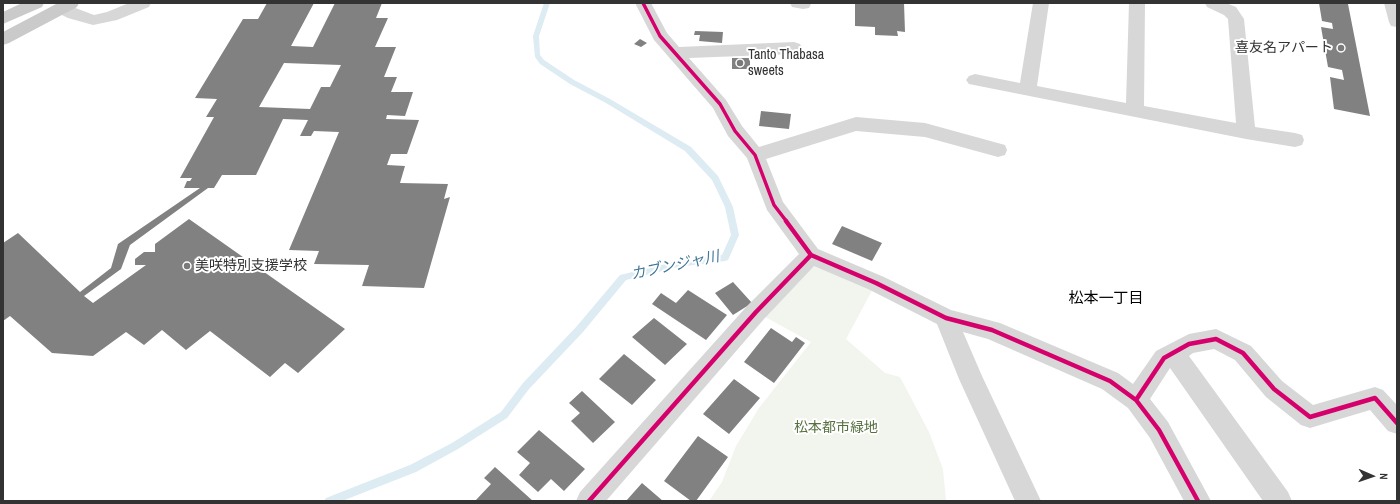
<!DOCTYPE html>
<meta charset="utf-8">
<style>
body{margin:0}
#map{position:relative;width:1400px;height:504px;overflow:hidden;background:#fff;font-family:"Archivo Narrow",sans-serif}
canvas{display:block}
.frame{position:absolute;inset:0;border:4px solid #333;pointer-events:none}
.north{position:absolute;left:1352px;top:456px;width:40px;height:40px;-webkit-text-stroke:3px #fff;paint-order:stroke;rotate:92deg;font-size:11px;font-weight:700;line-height:16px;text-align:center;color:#333}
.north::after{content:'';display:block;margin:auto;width:14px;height:18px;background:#333;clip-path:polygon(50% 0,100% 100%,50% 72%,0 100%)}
</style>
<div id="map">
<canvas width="1400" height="504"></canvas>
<div class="frame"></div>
<div class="north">N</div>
</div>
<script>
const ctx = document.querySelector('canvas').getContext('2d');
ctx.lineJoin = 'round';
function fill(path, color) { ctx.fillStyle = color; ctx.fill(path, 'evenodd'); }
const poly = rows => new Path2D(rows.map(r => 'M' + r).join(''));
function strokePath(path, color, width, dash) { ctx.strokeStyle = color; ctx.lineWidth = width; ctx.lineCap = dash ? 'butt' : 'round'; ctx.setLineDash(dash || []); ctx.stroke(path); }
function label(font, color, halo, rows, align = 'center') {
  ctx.font = font + ' "Archivo Narrow","Noto Sans JP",sans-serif'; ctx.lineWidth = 4; ctx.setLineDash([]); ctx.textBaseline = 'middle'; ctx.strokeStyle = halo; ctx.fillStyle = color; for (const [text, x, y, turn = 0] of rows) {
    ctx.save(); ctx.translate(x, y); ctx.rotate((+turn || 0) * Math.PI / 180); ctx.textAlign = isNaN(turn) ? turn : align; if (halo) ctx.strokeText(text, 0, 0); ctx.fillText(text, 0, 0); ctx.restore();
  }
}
fill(poly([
 [811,255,876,283,846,339,885,373,900,377,929,432,943,469,946,501,709,501,722,482,736,446,759,408,811,342,756,312]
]), '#f1f5ed');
fill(poly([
 [544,3,550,3,539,36,540,55,544,60,574,80,610,99,691,147,718,176,733,207,739,235,729,258,728,260,725,261,678,267,626,280,583,332,529,389,507,418,458,449,416,472,342,501,324,501,326,498,410,465,452,443,501,412,523,383,577,326,620,275,678,261,722,255,731,235,725,207,712,180,685,151,606,103,570,84,540,64,535,57,533,36,544,3]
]), '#ddebf3');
fill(poly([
 [267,3,314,3,291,46,313,47,335,3,382,3,376,18,388,18,375,47,396,47,384,77,397,77,391,92,413,92,405,116,387,115,386,119,419,120,407,154,391,154,387,165,405,166,400,183,448,184,444,199,450,197,424,288,362,286,369,265,314,264,319,251,289,250,339,132,314,131,311,136,300,136,308,120,283,119,256,175,222,175,214,188,208,188,130,245,121,269,84,296,93,303,146,265,135,265,135,259,144,252,155,252,155,244,189,219,345,329,298,373,285,363,270,377,210,331,186,350,162,330,144,345,126,332,93,356,52,353,10,316,3,321,3,243,18,233,80,292,111,268,118,244,200,188,184,188,187,181,190,181,192,178,180,178,214,117,206,117,217,99,195,98,243,19,258,19],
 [284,63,341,65,330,87,321,87,310,109,259,107],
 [855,3,904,3,905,32,897,31,898,36,875,35,875,27,855,26],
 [1319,3,1348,4,1370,116,1334,109,1330,77,1344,80,1342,70,1328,67,1321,27,1333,29,1332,23,1322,21],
 [695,31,723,32,722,43,699,41,700,35,694,35],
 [640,39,647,43,641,47,634,44],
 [732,58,750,58,750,69,732,69],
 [761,111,791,114,789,129,759,126],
 [842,226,882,243,872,261,832,244],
 [733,282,752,303,733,315,715,293],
 [688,290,727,315,706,340,652,304,661,293,676,303],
 [654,318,687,344,665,365,632,337],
 [771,328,792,342,796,337,805,343,774,383,744,362],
 [624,354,656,380,632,405,599,379],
 [734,379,760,398,729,434,703,414],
 [582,391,615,422,593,443,571,421,580,413,569,403],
 [539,430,585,469,564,491,551,479,538,492,519,475,530,463,517,452],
 [698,436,728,457,696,501,691,501,664,481],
 [495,467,533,501,475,501,491,484,484,478],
 [642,483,663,501,626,501]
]), '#818181');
fill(poly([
 [62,3,94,15,107,12,129,3,151,3,149,7,117,20,93,25,68,18,56,12,54,8,56,4,62,3],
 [635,3,651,3,667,33,679,47,794,42,800,44,802,48,800,52,794,54,689,58,726,100,742,126,759,147,856,117,925,123,1005,145,1007,150,1005,155,998,157,925,137,856,131,766,159,783,202,818,249,884,277,951,310,1000,323,1118,373,1133,384,1156,351,1189,334,1216,329,1251,346,1282,381,1313,405,1375,387,1383,390,1397,405,1397,434,1388,431,1370,410,1310,428,1301,425,1266,397,1235,360,1214,349,1193,353,1189,356,1288,492,1292,501,1263,501,1170,368,1150,399,1168,422,1211,501,1184,501,1150,438,1128,408,1102,389,988,339,963,332,982,376,1041,501,1015,501,959,379,937,324,868,289,814,266,764,319,606,501,576,501,580,492,748,305,799,254,767,210,747,158,728,136,713,108,654,40,635,3],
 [790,3,810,3,811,4,809,8,803,9,792,7,790,3],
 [1033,3,1049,3,1037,86,1126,103,1129,3,1145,3,1144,106,1236,123,1228,19,1224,15,1207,7,1205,3,1226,3,1236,7,1244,19,1255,127,1295,133,1302,135,1304,140,1302,145,1295,147,1246,139,969,84,966,80,969,76,975,74,1020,83,1033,3],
 [1384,3,1397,3,1397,27,1391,26,1389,22,1384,3]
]), '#d7d7d7');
fill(poly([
 [22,3,44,3,42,7,3,24,3,12,22,3],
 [58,3,79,3,77,7,9,43,3,45,3,32,58,3]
]), '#cacaca');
strokePath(poly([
 [643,3,660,36,720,104,735,131,755,155,774,205,787,222]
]), '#d6006c', 3.5);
strokePath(poly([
 [786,221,811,255,876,283,946,318,992,330,1110,381,1136,400,1159,430,1198,501],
 [1136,400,1164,358,1189,344,1216,339,1243,353,1274,389,1310,417,1375,398,1397,423],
 [589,501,756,312,811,255]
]), '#d6006c', 4.5);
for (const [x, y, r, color] of [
 [1341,48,4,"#7a7a7a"],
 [740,63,4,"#7a7a7a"],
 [187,266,4,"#7a7a7a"]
]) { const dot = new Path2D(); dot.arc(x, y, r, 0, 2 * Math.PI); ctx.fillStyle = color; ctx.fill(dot); strokePath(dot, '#fff', 1.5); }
label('14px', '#333', '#fff', [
 ["喜友名アパート",1333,48,"right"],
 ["Tanto Thabasa",748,55],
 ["sweets",748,71],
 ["美咲特別支援学校",195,266]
], 'left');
label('14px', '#56703f', '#fff', [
 ["松本都市緑地",836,428]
]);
label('italic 15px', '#3f7597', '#fff', [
 ["カブンジャ川",675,266,-12]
]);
label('15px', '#000', '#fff', [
 ["松本一丁目",1106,299]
]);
</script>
